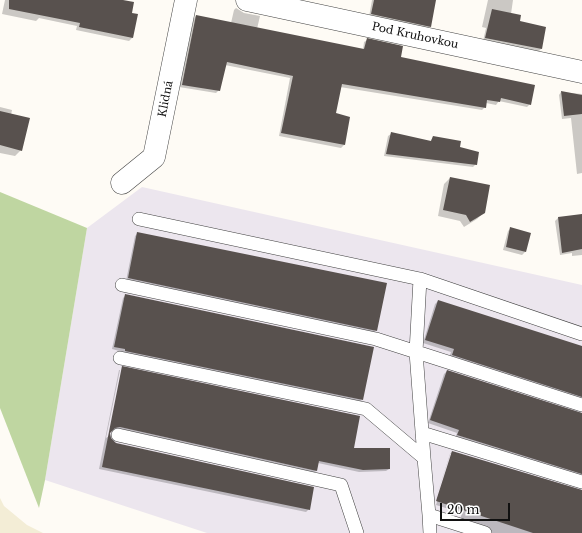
<!DOCTYPE html>
<meta charset="utf-8">
<style>
body{margin:0}
#map{position:relative;width:582px;height:533px;overflow:hidden;background:#fefbf5;font-family:"Libre Baskerville",serif}
canvas{display:block}
.scale{position:absolute;left:440px;top:503px;width:70px;height:18px;box-sizing:border-box;border:2px solid #101010;border-top:0;padding-left:5px;font-size:12px;line-height:14px;white-space:nowrap;color:#101010;-webkit-text-stroke:3px #fff;paint-order:stroke}
</style>
<div id="map">
<canvas width="582" height="533"></canvas>
<div class="scale">20 m</div>
</div>
<script>
const ctx = document.querySelector('canvas').getContext('2d');
ctx.lineJoin = 'round';
function fill(path, color) { ctx.fillStyle = color; ctx.fill(path, 'evenodd'); }
const poly = rows => new Path2D(rows.map(r => 'M' + r).join(''));
function strokePath(path, color, width, dash) { ctx.strokeStyle = color; ctx.lineWidth = width; ctx.lineCap = dash ? 'butt' : 'round'; ctx.setLineDash(dash || []); ctx.stroke(path); }
function label(font, color, halo, rows, align = 'center') {
  ctx.font = font + ' "Libre Baskerville",serif'; ctx.lineWidth = 4; ctx.setLineDash([]); ctx.textBaseline = 'middle'; ctx.strokeStyle = halo; ctx.fillStyle = color; for (const [text, x, y, turn = 0] of rows) {
    ctx.save(); ctx.translate(x, y); ctx.rotate((+turn || 0) * Math.PI / 180); ctx.textAlign = isNaN(turn) ? turn : align; if (halo) ctx.strokeText(text, 0, 0); ctx.fillText(text, 0, 0); ctx.restore();
  }
}
fill(poly([
 [142,187,582,285,582,533,207,533,45,480,87,228]
]), '#ece6ee');
fill(poly([
 [0,498,4,506,27,525,43,533,0,533]
]), '#f3edd6');
fill(poly([
 [0,192,87,228,45,480,39,508,0,408]
]), '#bfd6a1');
fill(poly([
 [5,0,118,0,131,14,136,15,132,38,129,41,76,30,77,26,39,18,36,21,2,14],
 [372,0,435,0,430,26,427,29,369,17],
 [488,0,513,0,511,14,519,22,545,28,541,49,538,52,483,41,486,28,482,27],
 [236,8,244,13,260,16,257,29,363,50,364,42,367,40,400,58,530,104,527,107,499,101,496,105,486,103,485,107,482,110,340,87,335,114,344,145,341,148,279,136,290,78,225,65,219,90,216,93,179,87,193,19,196,16,231,23,234,10],
 [561,92,582,94,582,173,577,174,571,118,562,119,559,95],
 [0,107,12,110,11,115,21,150,15,156,0,153],
 [391,134,430,142,433,137,476,164,473,167,384,156,388,136],
 [450,178,484,212,477,219,464,227,460,221,438,216,444,184],
 [582,215,582,255,572,256,572,253,560,255,555,221,558,218],
 [511,228,525,252,522,255,503,250,508,231],
 [138,233,376,331,373,333,126,281,135,236],
 [126,295,362,400,359,403,122,354,123,352,112,349,123,298],
 [438,301,582,347,582,400,449,358,451,352,423,343,435,304],
 [122,368,352,449,389,469,386,471,359,472,318,463,316,471,313,474,116,430,112,430],
 [119,370,120,370,106,438,109,436,110,438,116,444,309,509,306,512,99,469],
 [447,371,582,413,582,477,455,438,457,433,428,423,444,374],
 [452,452,582,490,582,533,489,533,460,520,462,513,436,505,452,454,450,454],
 [450,454,434,504,450,455]
]), '#0003');
fill(poly([
 [9,0,123,0,134,2,132,13,138,14,133,38,79,27,80,23,9,9],
 [374,0,436,0,431,27,371,14],
 [492,9,521,15,520,21,546,27,542,49,485,38],
 [196,15,364,49,367,38,403,46,401,57,535,85,531,105,501,98,500,102,487,100,486,108,342,84,336,113,350,117,345,145,281,133,293,76,227,62,220,91,182,85],
 [561,91,582,95,582,114,564,116],
 [0,111,30,118,22,151,0,145],
 [391,132,431,141,433,136,461,141,460,147,479,152,477,165,386,154],
 [450,177,490,185,485,213,470,222,466,215,443,210],
 [582,214,582,249,562,253,558,217],
 [510,227,531,233,526,252,506,247],
 [137,232,387,283,377,331,128,278],
 [125,294,374,347,363,400,125,351,125,349,114,347],
 [438,300,582,346,582,397,452,355,454,349,425,340],
 [122,366,360,416,354,448,390,448,390,469,363,470,319,461,317,471,120,427,115,428,110,433,111,438,116,443,314,487,310,510,102,467],
 [447,370,582,413,582,474,457,435,459,430,430,420],
 [452,451,582,490,582,533,533,533,436,501]
]), '#58514e');
const lane = poly([
 [139,219,420,279,582,334],
 [420,279,416,352,424,458,429,515,485,533],
 [122,285,376,339,582,405],
 [120,358,366,409,424,458],
 [422,433,582,482],
 [118,435,341,485,357,533],
 [429,515,430,533]
]);
const street = poly([
 [247,0,582,72],
 [122,183,154,157,186,0]
]);
strokePath(lane, '#434343', 14);
strokePath(street, '#434343', 23);
strokePath(lane, '#fff', 13);
strokePath(street, '#fff', 22);
label('11px', '#101010', '#fff', [
 ["Pod Kruhovkou",415,36,12],
 ["Klidná",166,99,-79]
]);
</script>
